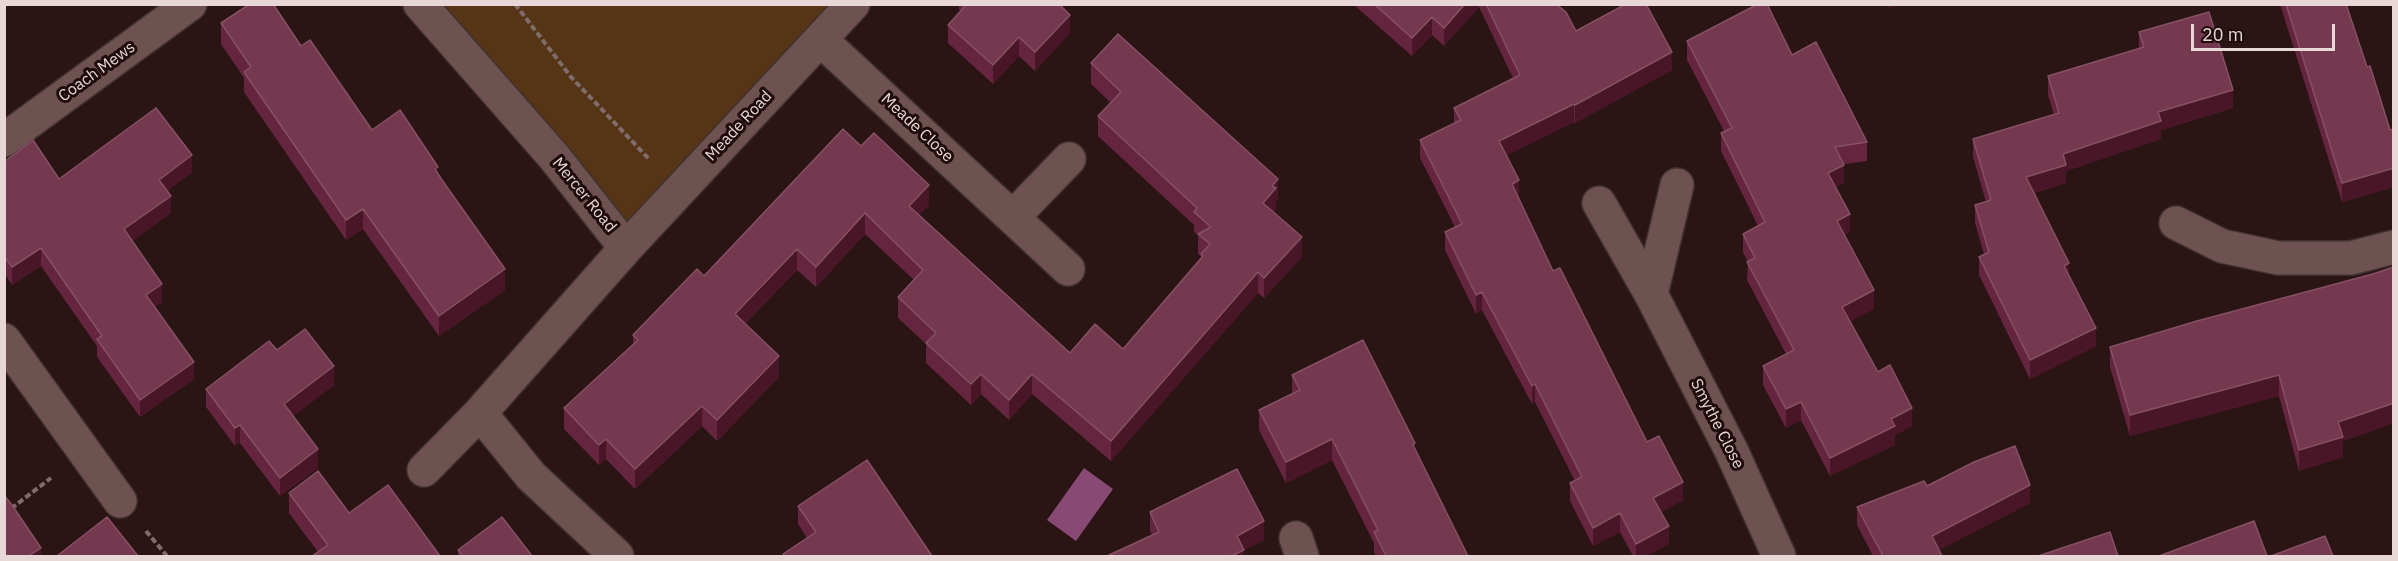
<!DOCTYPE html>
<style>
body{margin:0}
#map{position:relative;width:2398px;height:561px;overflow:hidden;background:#2b1414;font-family:"IBM Plex Sans",sans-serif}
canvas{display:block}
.frame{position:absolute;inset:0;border:6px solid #e7d7d6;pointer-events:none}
.scale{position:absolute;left:2191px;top:24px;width:144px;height:27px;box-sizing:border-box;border:3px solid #e7d7d6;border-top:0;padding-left:8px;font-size:18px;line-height:21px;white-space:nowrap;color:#e7d7d6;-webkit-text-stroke:4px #200b0b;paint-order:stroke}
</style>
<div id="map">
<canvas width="2398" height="561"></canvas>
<div class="frame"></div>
<div class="scale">20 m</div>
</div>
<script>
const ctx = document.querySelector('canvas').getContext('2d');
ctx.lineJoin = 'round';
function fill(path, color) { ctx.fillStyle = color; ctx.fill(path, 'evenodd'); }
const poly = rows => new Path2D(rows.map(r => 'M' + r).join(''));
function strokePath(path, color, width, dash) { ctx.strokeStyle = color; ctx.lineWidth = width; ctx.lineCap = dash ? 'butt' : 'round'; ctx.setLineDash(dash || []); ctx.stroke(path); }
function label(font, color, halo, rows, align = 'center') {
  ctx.font = font + ' "IBM Plex Sans",sans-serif'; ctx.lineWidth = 6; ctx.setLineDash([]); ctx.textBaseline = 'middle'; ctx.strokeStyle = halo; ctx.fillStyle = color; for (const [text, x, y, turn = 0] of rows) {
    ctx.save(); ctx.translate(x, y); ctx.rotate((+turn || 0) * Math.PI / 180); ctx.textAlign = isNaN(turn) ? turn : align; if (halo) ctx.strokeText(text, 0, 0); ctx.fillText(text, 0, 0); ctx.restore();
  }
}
fill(poly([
 [420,5,853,5,626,248]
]), '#563516');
fill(poly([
 [1084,468,1113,489,1076,541,1047,520]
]), '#884a75');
const street = poly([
 [420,4,555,158,626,248,480,413,531,476,617,556],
 [821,40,1068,269],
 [4,140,190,4],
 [1677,185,1651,294,1732,452,1779,556],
 [1599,203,1651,294],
 [1013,217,1069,159],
 [2176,223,2222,246,2278,258,2351,258,2394,247],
 [626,248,853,4],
 [4,340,120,501],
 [424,470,480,413],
 [1296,538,1302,556]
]);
strokePath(street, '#413131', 36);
strokePath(poly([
 [515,4,571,77,650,160],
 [4,514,51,478],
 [146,531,167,556]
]), '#806c6c', 4, [6, 3]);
strokePath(street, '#6d5251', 33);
fill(poly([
 [959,4,1063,4,1061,6,1070,33,1035,71,1019,56,993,84,948,43,948,25,961,11,959,10],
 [1353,4,1556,4,1576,31,1672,70,1575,123,1574,122,1507,155,1519,199,1553,271,1647,442,1683,500,1661,512,1669,544,1646,556,1633,556,1620,532,1593,546,1570,501,1570,483,1575,481,1535,402,1532,404,1482,310,1476,314,1445,250,1445,232,1455,227,1420,158,1420,140,1454,123,1454,108,1513,78,1479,7,1444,46,1432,35,1412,56],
 [2280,4,2346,4,2367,67,2390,130,2394,129,2394,187,2342,202],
 [221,23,301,46,372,130,438,175,505,290,439,336,363,229,346,240,244,92,244,78,221,44],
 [2139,32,2233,108,2161,130,2161,139,2066,171,2066,183,2034,193,2069,275,2096,346,2030,379,1979,275,1979,257,1984,254,1975,223,1975,205,1986,202,1973,157,1973,139,2054,115,2048,95,2048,76,2139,49],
 [1687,41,1792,55,1867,142,1867,161,1844,164,1844,183,1836,187,1850,232,1844,235,1874,309,1850,321,1878,372,1912,426,1895,435,1895,445,1830,476,1801,420,1786,428,1763,385,1763,366,1786,354,1747,280,1748,262,1743,252,1743,234,1758,226,1721,151,1721,133,1724,131,1687,60],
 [1091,63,1278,199,1276,202,1276,209,1273,212,1302,257,1264,298,1258,293,1111,461,1032,394,1009,420,981,394,971,405,926,363,926,344,898,318,898,297,914,280,865,234,816,287,797,270,745,324,779,377,717,441,702,426,635,489,606,459,599,465,564,429,564,408,633,344,633,335,861,146,929,205,919,215,1070,353,1123,349,1201,258,1201,256,1198,254,1198,235,1194,232,1194,225,1098,136,1098,116,1111,103,1091,84],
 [4,162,59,179,192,172,167,191,171,213,132,241,162,302,155,307,194,379,140,417,97,357,97,346,41,266,12,285,4,273],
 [2394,267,2394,423,2343,441,2343,457,2299,471,2279,396,2130,436,2110,367,2110,347],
 [277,350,334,385,293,416,318,468,280,496,240,443,235,446,206,407,206,389],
 [1292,375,1415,450,1468,556,1376,556,1374,552,1374,543,1332,460,1286,483,1259,430,1259,410,1292,394],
 [1927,486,2030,503,1939,550,1942,556,1873,556,1857,525,1857,507],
 [289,493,349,513,440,556,318,552,289,513],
 [798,506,932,556,783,556,783,554,807,538,798,524],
 [1150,512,1264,540,1244,550,1244,556,1152,535,1150,531],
 [458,550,532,556,458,556]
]), '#66253e');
fill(poly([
 [1465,4,1479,4,1479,7,1444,46,1444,28],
 [1889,4,1900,4,1889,8],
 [1070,15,1070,33,1035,71,1035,52],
 [1432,17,1432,35,1412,56,1412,38],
 [1019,37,1019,56,993,84,993,65],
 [1672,52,1672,70,1575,123,1575,105],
 [2233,90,2233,108,2161,130,2161,139,2066,171,2066,183,2026,195,2026,177,2063,154,2158,112],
 [1574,104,1574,122,1499,159,1499,141],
 [192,155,192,172,159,197,159,180],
 [1844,165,1844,183,1828,191,1828,173],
 [2394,168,2394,187,2342,202,2342,183],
 [1278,179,1278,199,1276,202,1276,209,1263,223,1263,203,1272,186],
 [1519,180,1519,199,1512,202,1512,184],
 [929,185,929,205,909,226,909,206],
 [171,196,171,213,124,247,124,229],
 [363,209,363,229,346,240,346,220],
 [865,213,865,234,816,287,816,267],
 [1850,214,1850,232,1837,239,1837,221],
 [1302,237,1302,257,1264,298,1264,278],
 [41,248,41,266,12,285,12,267],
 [797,249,797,270,735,334,735,314],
 [2069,263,2069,282,2064,266],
 [505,269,505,290,439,336,439,316],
 [1258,272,1258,293,1111,461,1111,441],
 [162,284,162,302,146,313,146,295],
 [1874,290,1874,309,1842,326,1842,307],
 [1482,292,1482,310,1476,314,1476,295],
 [2096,328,2096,346,2030,379,2030,360],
 [779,356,779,377,717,441,717,420],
 [194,362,194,379,140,417,140,400],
 [334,366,334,385,284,423,284,404],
 [981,374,981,394,971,405,971,384],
 [1032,374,1032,394,1009,420,1009,400],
 [2279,375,2279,396,2130,436,2130,415],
 [1535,384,1535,402,1532,404,1532,386],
 [1801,402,1801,420,1786,428,1786,409],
 [2394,403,2394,423,2343,441,2343,457,2299,471,2299,450,2338,422],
 [702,406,702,426,635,489,635,469],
 [1912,408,1912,426,1895,435,1895,445,1830,476,1830,458,1891,419],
 [240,425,240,443,235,446,235,428],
 [606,439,606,459,599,465,599,445],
 [1332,439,1332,460,1286,483,1286,462],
 [318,449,318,468,280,496,280,478],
 [1683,482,1683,500,1653,516,1653,498],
 [2030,485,2030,503,1932,554,1932,536],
 [1620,513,1620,532,1593,546,1593,528],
 [1264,521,1264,540,1244,550,1244,556,1231,556,1237,536],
 [1669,526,1669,544,1646,556,1636,556,1636,544],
 [41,548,41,556,29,556]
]), '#481627');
const building = poly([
 [250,4,273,4,301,46,310,40,372,130,400,110,438,167,435,169,442,180,505,269,439,316,363,209,346,220,244,72,251,67,221,23,250,4],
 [967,4,1059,4,1070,15,1035,52,1019,37,993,65,948,25,967,4],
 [1374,4,1465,4,1444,28,1432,17,1412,38,1374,4],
 [1486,4,1556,4,1566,12,1576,31,1626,4,1646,4,1672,52,1575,105,1574,104,1499,141,1519,180,1512,184,1553,271,1560,268,1647,442,1659,436,1683,482,1653,498,1669,526,1636,544,1620,513,1593,528,1570,483,1582,477,1535,384,1532,386,1482,292,1476,295,1445,232,1462,224,1420,140,1461,120,1454,108,1520,75,1486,4],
 [1758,4,1767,4,1792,55,1816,42,1867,142,1835,147,1844,165,1828,173,1850,214,1837,221,1874,290,1842,307,1878,372,1890,365,1912,408,1891,419,1895,426,1830,458,1801,402,1786,409,1763,366,1794,350,1747,262,1755,258,1743,234,1765,222,1721,133,1732,128,1687,41,1758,4],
 [2286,4,2346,4,2367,67,2370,66,2390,130,2394,129,2394,168,2342,183,2286,4],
 [2209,12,2233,90,2158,112,2161,121,2063,154,2066,165,2026,177,2069,263,2064,266,2096,328,2030,360,1979,257,1989,252,1975,205,1991,200,1973,139,2059,113,2048,76,2144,47,2139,32,2209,12],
 [1118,34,1278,179,1272,186,1276,188,1263,203,1302,237,1264,278,1258,272,1111,441,1032,374,1009,400,981,374,971,384,926,343,936,333,898,297,923,270,865,213,816,267,797,249,735,314,779,356,717,420,702,406,635,469,606,439,599,445,564,408,638,340,633,335,697,269,704,276,843,129,861,146,874,133,929,185,909,206,1070,353,1095,324,1123,349,1203,256,1201,254,1210,244,1198,234,1211,227,1194,212,1197,208,1098,116,1121,92,1091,63,1118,34],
 [156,108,192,155,159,180,171,196,124,229,162,284,146,295,194,362,140,400,97,339,102,336,41,248,12,267,4,256,4,162,33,140,59,179,156,108],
 [2394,267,2394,403,2338,422,2343,437,2299,450,2279,375,2130,415,2110,347,2197,321,2373,274,2394,267],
 [305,329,334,366,284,404,318,449,280,478,240,425,235,428,206,389,269,341,277,350,305,329],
 [1363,340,1415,443,1413,445,1468,556,1386,556,1374,532,1378,530,1332,439,1286,462,1259,410,1300,390,1292,375,1363,340],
 [2015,446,2030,485,1932,536,1942,556,1883,556,1857,507,1924,481,1927,486,1974,462,2015,446],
 [867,460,932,556,785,556,783,554,816,532,798,506,867,460],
 [1237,469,1264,521,1237,536,1244,550,1231,556,1107,556,1159,532,1150,512,1237,469],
 [318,471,349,513,388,485,440,556,312,556,328,545,289,493,318,471],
 [4,495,12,505,41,548,29,556,4,556,4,495],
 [107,517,138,556,57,556,107,517],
 [502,517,532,556,463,556,458,550,502,517],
 [2254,521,2267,556,2159,556,2254,521],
 [2110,532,2118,556,2038,556,2110,532],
 [2325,536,2333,556,2271,556,2325,536]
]);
fill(building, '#74384f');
strokePath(building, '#865164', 1.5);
label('16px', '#e7d7d6', '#200b0b', [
 ["Coach Mews",97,72,-36],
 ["Meade Road",739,126,-47],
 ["Meade Close",917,128,43],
 ["Mercer Road",584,195,51],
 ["Smythe Close",1717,424,63]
]);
</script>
